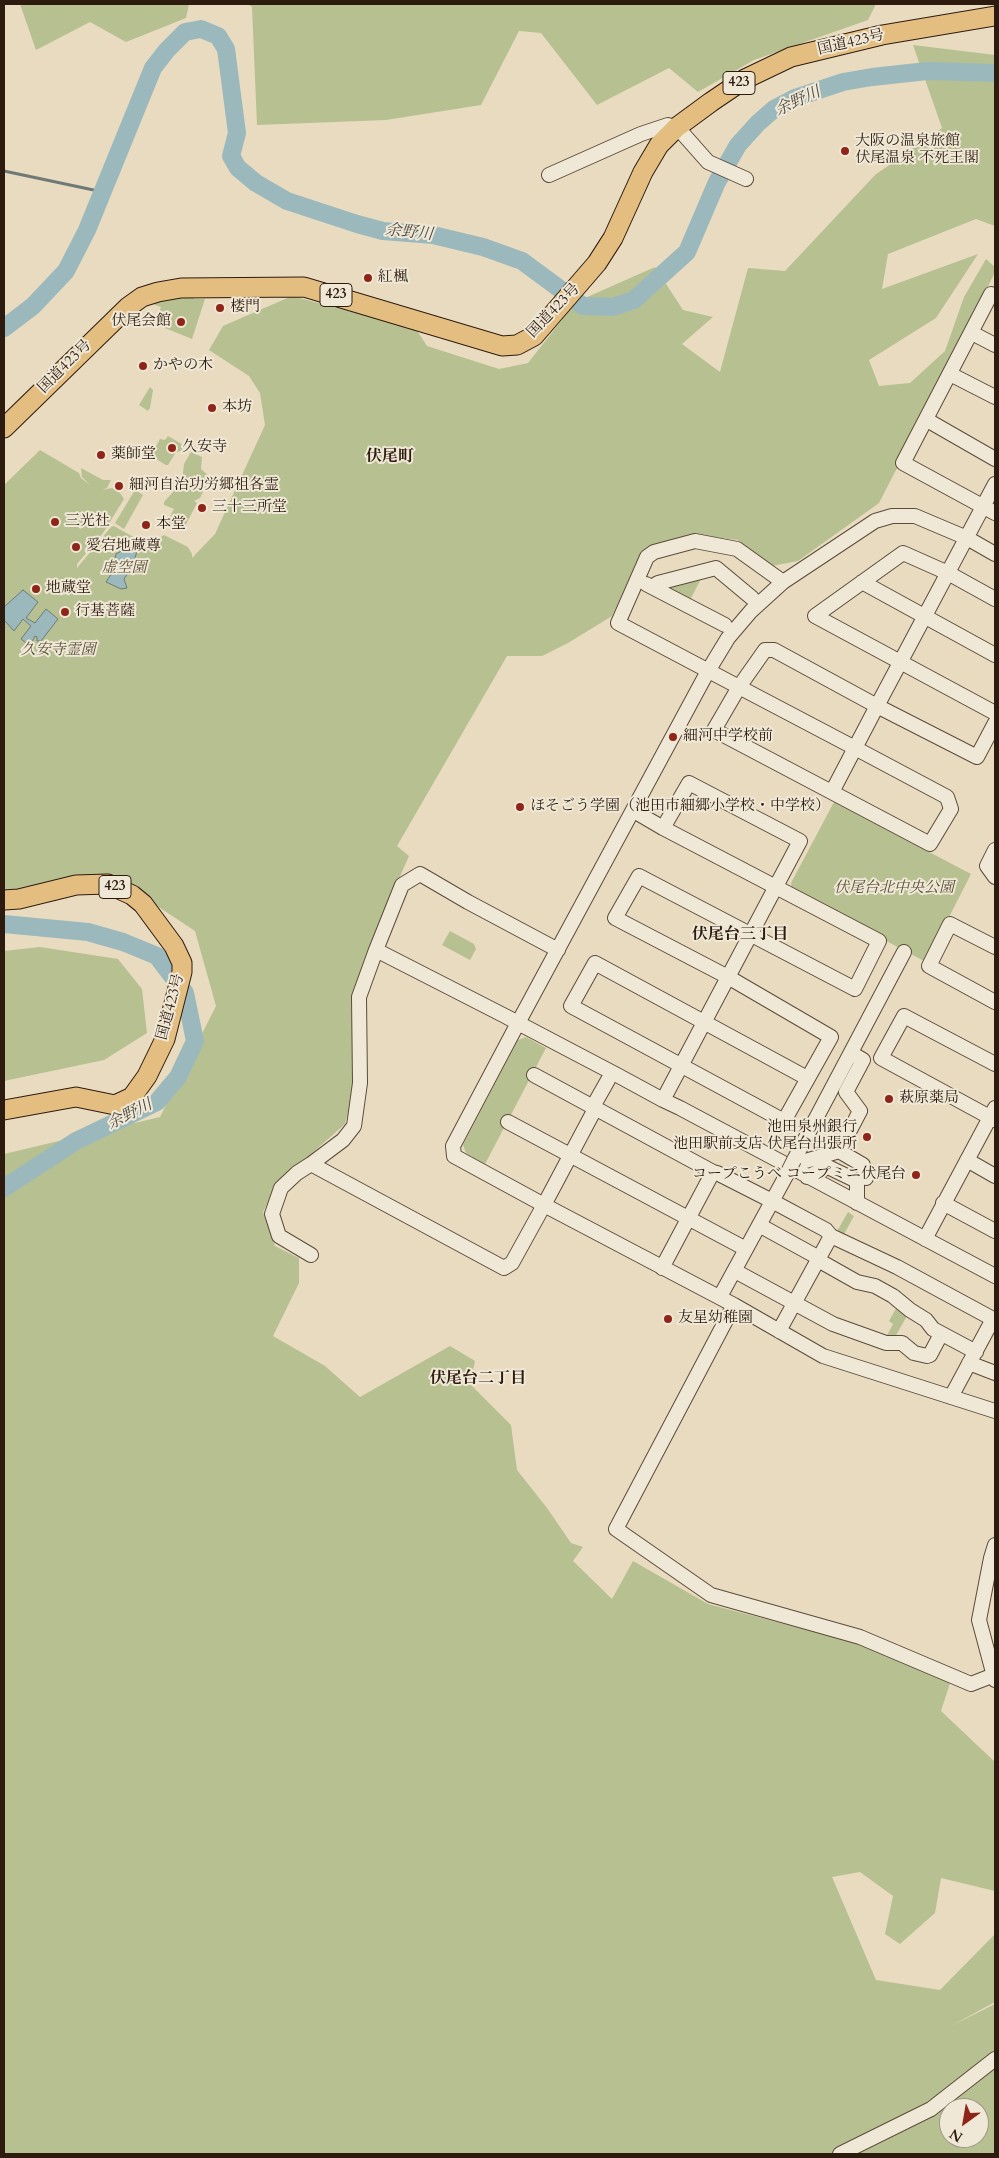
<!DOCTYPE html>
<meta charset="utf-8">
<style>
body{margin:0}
#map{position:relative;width:999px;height:2158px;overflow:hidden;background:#e8dbc0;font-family:Cardo,serif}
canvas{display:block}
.frame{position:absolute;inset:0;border:5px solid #2d1b0f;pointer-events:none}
.north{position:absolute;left:939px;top:2098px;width:50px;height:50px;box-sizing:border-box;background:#f0e8d6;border:1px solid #a29686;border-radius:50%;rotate:212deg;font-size:14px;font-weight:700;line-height:20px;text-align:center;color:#2d1b0f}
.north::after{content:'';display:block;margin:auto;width:18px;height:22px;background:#8f2418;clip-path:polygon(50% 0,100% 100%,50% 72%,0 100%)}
</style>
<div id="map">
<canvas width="999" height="2158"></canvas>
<div class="frame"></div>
<div class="north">N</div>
</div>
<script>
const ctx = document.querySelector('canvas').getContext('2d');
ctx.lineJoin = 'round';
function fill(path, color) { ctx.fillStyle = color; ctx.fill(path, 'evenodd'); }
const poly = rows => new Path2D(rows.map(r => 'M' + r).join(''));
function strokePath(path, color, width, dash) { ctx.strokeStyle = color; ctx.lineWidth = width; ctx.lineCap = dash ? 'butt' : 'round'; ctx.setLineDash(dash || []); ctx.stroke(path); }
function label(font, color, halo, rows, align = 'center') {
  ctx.font = font + ' Cardo,"Noto Serif JP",serif'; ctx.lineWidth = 4; ctx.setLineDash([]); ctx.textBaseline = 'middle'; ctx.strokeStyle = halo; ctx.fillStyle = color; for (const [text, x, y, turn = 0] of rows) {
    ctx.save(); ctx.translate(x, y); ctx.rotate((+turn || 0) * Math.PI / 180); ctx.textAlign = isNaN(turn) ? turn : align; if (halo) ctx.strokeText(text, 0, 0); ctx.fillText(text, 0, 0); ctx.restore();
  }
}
fill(poly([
 [20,4,189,4,186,18,126,42,90,22,36,50],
 [248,4,876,4,868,20,754,60,698,92,669,68,597,105,541,33,519,31,481,105,386,120,257,125,252,7],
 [913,45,995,55,995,226,976,219,888,254,882,289,978,254,936,318,869,360,879,386,910,383,945,351,964,297,986,259,995,267,995,272,946,373,879,503,798,561,772,566,738,540,697,535,670,540,640,555,612,616,568,643,542,656,507,656,397,846,409,856,377,928,351,1000,355,1086,345,1124,276,1185,263,1212,275,1246,299,1258,299,1283,273,1336,325,1366,360,1397,450,1346,475,1361,470,1384,511,1425,517,1470,547,1508,571,1543,583,1547,573,1561,612,1599,633,1561,708,1604,857,1643,950,1683,941,1711,995,1762,995,1891,941,1878,935,1913,900,1944,885,1934,893,1896,860,1872,832,1877,876,1980,940,1990,995,1934,995,2002,951,2026,995,2004,995,2154,4,2154,4,1154,160,1117,216,1006,195,931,121,882,4,893,4,485,40,450,79,473,81,478,90,485,82,477,81,468,103,480,111,480,107,488,102,490,112,488,120,493,124,499,103,533,77,564,77,568,111,527,114,526,151,547,155,546,161,537,164,535,188,547,192,554,192,558,215,534,265,425,260,393,249,376,209,350,223,326,292,296,416,329,427,346,499,369,528,363,576,302,655,267,683,310,713,317,682,344,720,372,748,268,785,271,875,175,942,128],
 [949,2108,979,2108,979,2138,949,2138],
 [194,297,194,299,205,299,192,339,155,324,161,307,150,303,173,298],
 [150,387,153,390,150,408,148,411,139,405],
 [168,436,185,446,181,451,176,452,168,465,166,465,156,459,153,452,160,439,165,440],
 [191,452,202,457,201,469,210,477,200,498,194,501,197,503,183,530,169,523,168,520,174,509,164,505,164,502,182,482,184,464],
 [135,490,143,495,124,529,115,523],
 [703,575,689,602,663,589],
 [834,802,971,874,926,962,792,891,791,883],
 [450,931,474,944,476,949,470,960,442,945],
 [40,947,118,959,142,989,147,1033,104,1060,4,1081,4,951],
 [526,1037,546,1048,485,1164,466,1153,463,1145,518,1040],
 [848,1212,854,1216,843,1236,836,1233],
 [898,1305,908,1314,894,1339,885,1339,893,1324,889,1321]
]), '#b7c091');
const water = poly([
 [127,548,137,551,134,562,142,567,128,573,124,579,127,588,121,589,106,582,112,573,116,554,127,548],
 [23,590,38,602,26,618,35,623,46,609,58,619,41,641,37,641,37,637,35,636,30,646,21,639,31,626,23,619,14,631,4,620,4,607,23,590]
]);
fill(water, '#9bb9bc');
strokePath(water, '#6f7a77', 1);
strokePath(poly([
 [4,171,103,192]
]), '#6f7a77', 3);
strokePath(poly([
 [4,328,33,306,66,271,87,230,153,68,167,50,185,32,201,29,218,36,226,49,237,133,231,156,238,168,256,183,287,201,357,224,383,231,433,235,483,247,522,261,583,306,613,307,634,300,687,252,717,182,738,145,758,123,774,109,795,98,843,82,872,77,927,71,995,73],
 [4,924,88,932,123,942,157,956,185,993,195,1041,178,1077,157,1102,76,1141,4,1188]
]), '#9bb9bc', 18);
const minor = poly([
 [549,175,641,134,668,125,677,127,708,162,746,179],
 [995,296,991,294,903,463,995,513],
 [972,333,995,345],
 [950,374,995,397],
 [927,420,995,459],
 [995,484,877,706,977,757,995,723],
 [995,554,967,538,915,516,892,516,875,521,783,582,751,611,728,638,708,671,518,1023,453,1146,454,1156,544,1205,512,1263,504,1268,311,1164,343,1140,354,1126,360,1083,359,997,376,950,507,1017,518,1023,617,1075,663,1100,680,1108,995,1276],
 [783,582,737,549,695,541,654,552,647,557,618,623,739,687,855,748,947,797,951,809,930,844,714,730,739,687,765,650,774,650,877,706,855,748,832,792],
 [862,582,995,655],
 [646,584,725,625],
 [652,587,658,583,716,568,752,598],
 [995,599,948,573,903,553,815,616,995,713],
 [634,811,663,828,879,941,855,989,639,876,615,918,728,977,831,1037,784,1121,571,1006,595,963,807,1078],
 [995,850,987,866,995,877],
 [995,947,950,924,929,966,995,1002],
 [376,950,402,885,420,874,468,902,558,950],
 [995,1064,904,1016,881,1058,995,1120],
 [534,1075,713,1172,662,1268],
 [608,1080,595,1103,595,1109,544,1205,734,1305,823,1356,995,1411],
 [663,1100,800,841,689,783,663,828],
 [508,1122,746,1249],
 [839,1151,863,1165,866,1178],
 [794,1160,904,952],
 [967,1160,995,1176],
 [799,1163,839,1151,860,1111,846,1092,863,1060,851,1053],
 [311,1164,297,1173,281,1188,272,1214,279,1236,311,1255],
 [713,1172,717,1173,772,1201,826,1230,831,1236],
 [807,1177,828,1167,857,1181,857,1203],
 [943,1203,995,1231],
 [759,1225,819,1258],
 [925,1239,995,1108],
 [818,1260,857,1282,875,1286,893,1296,910,1310,926,1320,933,1329,976,1352],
 [735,1271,833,1324,886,1343,902,1343,914,1353,927,1356,930,1355,941,1334],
 [722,1293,787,1174],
 [734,1305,616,1529,711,1595,860,1637,971,1684,994,1675],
 [779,1331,831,1236,897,1267,993,1319,951,1397],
 [969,1363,995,1373],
 [995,1545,991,1558,979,1620,995,1680],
 [840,2154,931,2109,995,2059]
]);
const highway = poly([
 [4,428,128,307,142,297,158,292,181,288,304,287,502,346,517,345,534,336,597,263,613,238,643,172,659,145,677,127,711,102,745,79,791,57,882,35,995,16],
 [4,900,19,899,76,885,108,884,132,895,143,904,174,946,182,963,182,972,165,1039,147,1076,132,1097,115,1105,76,1097,4,1110]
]);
strokePath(minor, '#5c4b3b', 16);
strokePath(highway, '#2d1b0f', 21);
strokePath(minor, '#f0e8d6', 14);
strokePath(highway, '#e4be80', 19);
const minorBridge = poly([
 [787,1174,794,1160]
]);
strokePath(minorBridge, '#5c4b3b', 16, []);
strokePath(minorBridge, '#f0e8d6', 14);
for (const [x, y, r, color] of [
 [845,151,5,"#8f2418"],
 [368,278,5,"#8f2418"],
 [220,308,5,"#8f2418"],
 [181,322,5,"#8f2418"],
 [143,366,5,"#8f2418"],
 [212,408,5,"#8f2418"],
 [172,448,5,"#8f2418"],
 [101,455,5,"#8f2418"],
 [119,486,5,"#8f2418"],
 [202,508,5,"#8f2418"],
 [55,522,5,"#8f2418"],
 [146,525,5,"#8f2418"],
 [76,547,5,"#8f2418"],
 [36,589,5,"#8f2418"],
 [65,612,5,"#8f2418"],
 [673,737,5,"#8f2418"],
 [520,807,5,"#8f2418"],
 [889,1099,5,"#8f2418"],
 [867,1137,5,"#8f2418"],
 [916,1175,5,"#8f2418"],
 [668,1319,5,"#8f2418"]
]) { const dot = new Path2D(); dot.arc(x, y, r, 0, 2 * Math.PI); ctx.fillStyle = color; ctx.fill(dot); strokePath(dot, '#f0e8d6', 2); }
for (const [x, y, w] of [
 [739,83,32],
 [336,295,32],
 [115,887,32]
]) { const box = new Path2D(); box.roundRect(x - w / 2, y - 11.5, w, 23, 4); ctx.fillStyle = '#f0e8d6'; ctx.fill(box); strokePath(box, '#2d1b0f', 1); }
label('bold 14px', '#2d1b0f', null, [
 ["423",739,83],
 ["423",336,295],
 ["423",115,887]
]);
label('15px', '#2d1b0f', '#f0e8d6', [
 ["国道423号",851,43,-13],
 ["国道423号",554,311,-46],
 ["国道423号",65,367,-45],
 ["国道423号",171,1007,-75]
]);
label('15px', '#2d1b0f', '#f0e8d6', [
 ["大阪の温泉旅館",855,142],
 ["伏尾温泉 不死王閣",855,159],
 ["紅楓",378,278],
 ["楼門",230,308],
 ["伏尾会館",171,322,"right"],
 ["かやの木",153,366],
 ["本坊",222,408],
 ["久安寺",182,448],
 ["薬師堂",111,455],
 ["細河自治功労郷祖各霊",129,486],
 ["三十三所堂",212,508],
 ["三光社",65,522],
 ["本堂",156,525],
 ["愛宕地蔵尊",86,547],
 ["地蔵堂",46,589],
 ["行基菩薩",75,612],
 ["細河中学校前",683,737],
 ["ほそごう学園（池田市細郷小学校・中学校）",530,807],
 ["萩原薬局",899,1099],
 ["池田泉州銀行",857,1128,"right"],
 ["池田駅前支店 伏尾台出張所",857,1145,"right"],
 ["コープこうべ コープミニ伏尾台",906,1175,"right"],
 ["友星幼稚園",678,1319]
], 'left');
label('italic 15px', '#564d36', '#f0e8d6', [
 ["虚空園",124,569],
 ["久安寺霊園",58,651],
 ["伏尾台北中央公園",894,889]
]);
label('italic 16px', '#4e4a43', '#f0e8d6', [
 ["余野川",798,102,-25],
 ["余野川",409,233,6],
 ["余野川",130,1115,-27]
]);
label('bold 16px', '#2d1b0f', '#f0e8d6', [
 ["伏尾町",390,457],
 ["伏尾台三丁目",740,935],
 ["伏尾台二丁目",478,1379]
]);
</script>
